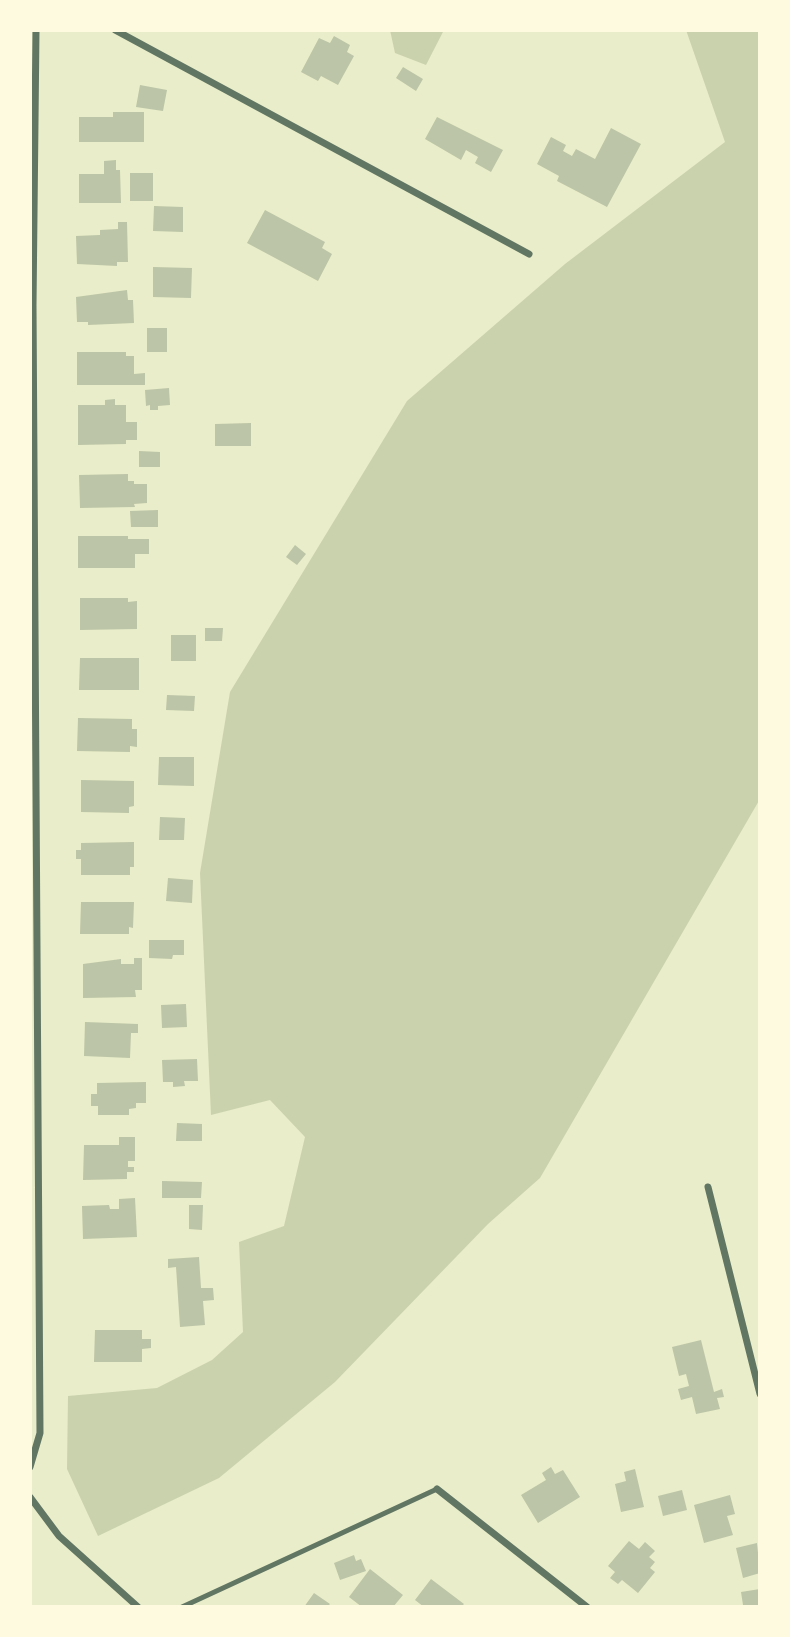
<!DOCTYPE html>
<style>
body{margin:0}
#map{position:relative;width:790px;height:1637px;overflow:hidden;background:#e9edc9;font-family:Commissioner,sans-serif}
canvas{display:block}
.frame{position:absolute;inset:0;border:32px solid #fefae0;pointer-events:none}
</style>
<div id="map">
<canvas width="790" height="1637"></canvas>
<div class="frame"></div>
</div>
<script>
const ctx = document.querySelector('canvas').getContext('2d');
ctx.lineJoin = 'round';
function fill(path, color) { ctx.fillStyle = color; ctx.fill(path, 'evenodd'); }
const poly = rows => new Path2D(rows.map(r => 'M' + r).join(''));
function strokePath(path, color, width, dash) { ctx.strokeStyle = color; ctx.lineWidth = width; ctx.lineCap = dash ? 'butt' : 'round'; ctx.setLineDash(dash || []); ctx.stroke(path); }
fill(poly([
 [390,30,444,30,426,65,395,53],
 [686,30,760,30,760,799,540,1178,488,1224,335,1382,219,1478,98,1536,67,1469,68,1396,157,1388,212,1360,243,1332,239,1242,284,1226,305,1137,270,1100,211,1115,200,873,230,692,407,401,565,264,725,142]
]), '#cad2ad');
fill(poly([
 [334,36,350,45,347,52,354,56,338,85,321,76,318,81,301,72,319,38,330,43],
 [403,67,423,79,416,91,396,78],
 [140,85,167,90,163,111,136,107],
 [113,112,144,112,144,142,79,142,79,117,113,117],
 [437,117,503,150,491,172,475,163,478,157,466,150,461,160,425,139],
 [611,128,641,144,607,207,557,181,559,176,537,164,551,137,566,145,563,151,572,156,576,149,595,159],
 [116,160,116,170,120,170,121,203,79,203,79,174,104,174,104,161],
 [130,173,153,173,153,201,130,201],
 [154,206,183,207,183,232,153,231],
 [265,210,325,242,322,248,332,254,318,281,247,243],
 [118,222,127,222,128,262,117,262,117,266,77,264,76,236,100,235,100,230,118,229],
 [153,267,192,268,191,298,153,297],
 [127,290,128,300,133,300,134,323,88,325,88,322,77,322,76,297],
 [147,328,167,328,167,352,147,352],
 [77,352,126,352,126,356,134,356,134,374,145,373,145,385,77,385],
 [169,388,170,405,158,406,158,410,150,410,150,405,146,406,145,390],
 [115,399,115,405,126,405,126,422,137,422,137,440,126,440,126,444,78,445,78,405,105,405,105,400],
 [251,423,251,446,215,446,215,424],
 [139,451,160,452,160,467,139,467],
 [128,474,128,481,134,481,134,484,147,484,147,503,134,504,135,507,80,508,79,475],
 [158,510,158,527,131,527,130,511],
 [78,536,128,536,128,539,149,539,149,554,135,554,135,568,78,568],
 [295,545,306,554,297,565,286,557],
 [80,598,128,598,128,602,137,601,137,629,80,630],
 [205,628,223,628,222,641,205,641],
 [171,635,196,635,196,661,171,661],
 [80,658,139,658,139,690,79,690],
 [167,695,195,696,194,711,166,710],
 [78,718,132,719,132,729,137,729,137,747,130,746,130,752,77,751],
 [159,757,194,757,194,786,158,785],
 [81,780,134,781,134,806,129,807,129,813,81,812],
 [160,817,185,818,184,840,159,840],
 [134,842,134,867,130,867,130,875,81,875,81,859,76,859,76,850,81,850,81,843],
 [168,878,193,880,192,903,166,901],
 [81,902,134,902,133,928,129,927,129,934,80,934],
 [149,940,184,940,184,955,173,955,172,959,149,958],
 [134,958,142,958,142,990,135,990,136,997,83,998,83,964,121,959,121,964,134,964],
 [186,1004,187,1027,162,1028,161,1005],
 [85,1022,138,1024,138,1033,131,1033,130,1058,84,1056],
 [197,1059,198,1081,184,1081,185,1086,173,1087,173,1082,163,1082,162,1060],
 [146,1082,146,1103,136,1103,136,1108,129,1109,129,1115,98,1115,98,1106,91,1106,91,1094,97,1094,97,1083],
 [177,1123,202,1124,202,1141,176,1141],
 [119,1137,135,1137,135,1161,128,1161,128,1167,134,1167,134,1172,127,1172,127,1179,83,1180,84,1145,119,1145],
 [162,1181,202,1182,201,1198,162,1198],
 [135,1198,137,1237,83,1239,82,1206,109,1205,110,1209,119,1209,119,1199],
 [189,1205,203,1205,202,1230,189,1229],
 [199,1257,201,1288,213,1288,214,1300,203,1301,205,1325,180,1327,176,1267,168,1268,168,1259],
 [95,1330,142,1330,142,1339,151,1339,151,1348,142,1349,142,1362,94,1362],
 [701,1340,714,1392,722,1389,724,1397,717,1398,720,1409,696,1414,692,1397,681,1400,678,1389,689,1386,686,1374,679,1376,672,1347],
 [551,1467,555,1474,563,1470,580,1497,538,1523,521,1495,546,1480,542,1473],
 [635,1469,644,1507,621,1512,615,1484,626,1481,624,1472],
 [682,1490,687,1510,663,1516,658,1496],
 [730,1495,735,1514,727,1516,733,1535,704,1543,694,1505],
 [629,1541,639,1549,645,1542,655,1551,649,1557,655,1562,650,1568,655,1572,638,1593,622,1580,618,1584,610,1578,615,1572,608,1566],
 [757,1543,760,1573,743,1578,736,1548],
 [354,1555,356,1561,361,1559,366,1571,340,1580,334,1563],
 [370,1569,403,1595,393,1607,362,1607,349,1597],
 [431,1579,464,1604,461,1607,424,1607,415,1600],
 [760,1589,760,1607,735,1607,743,1605,741,1592],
 [314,1593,330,1604,327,1607,304,1607]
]), '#bcc5a7');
strokePath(poly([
 [182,1607,437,1489]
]), '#617663', 5);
strokePath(poly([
 [115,30,529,254],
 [708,1187,760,1394],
 [30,1467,40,1433,33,305,36,30],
 [437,1489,587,1607],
 [30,1497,59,1536,138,1607]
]), '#617663', 7);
</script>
